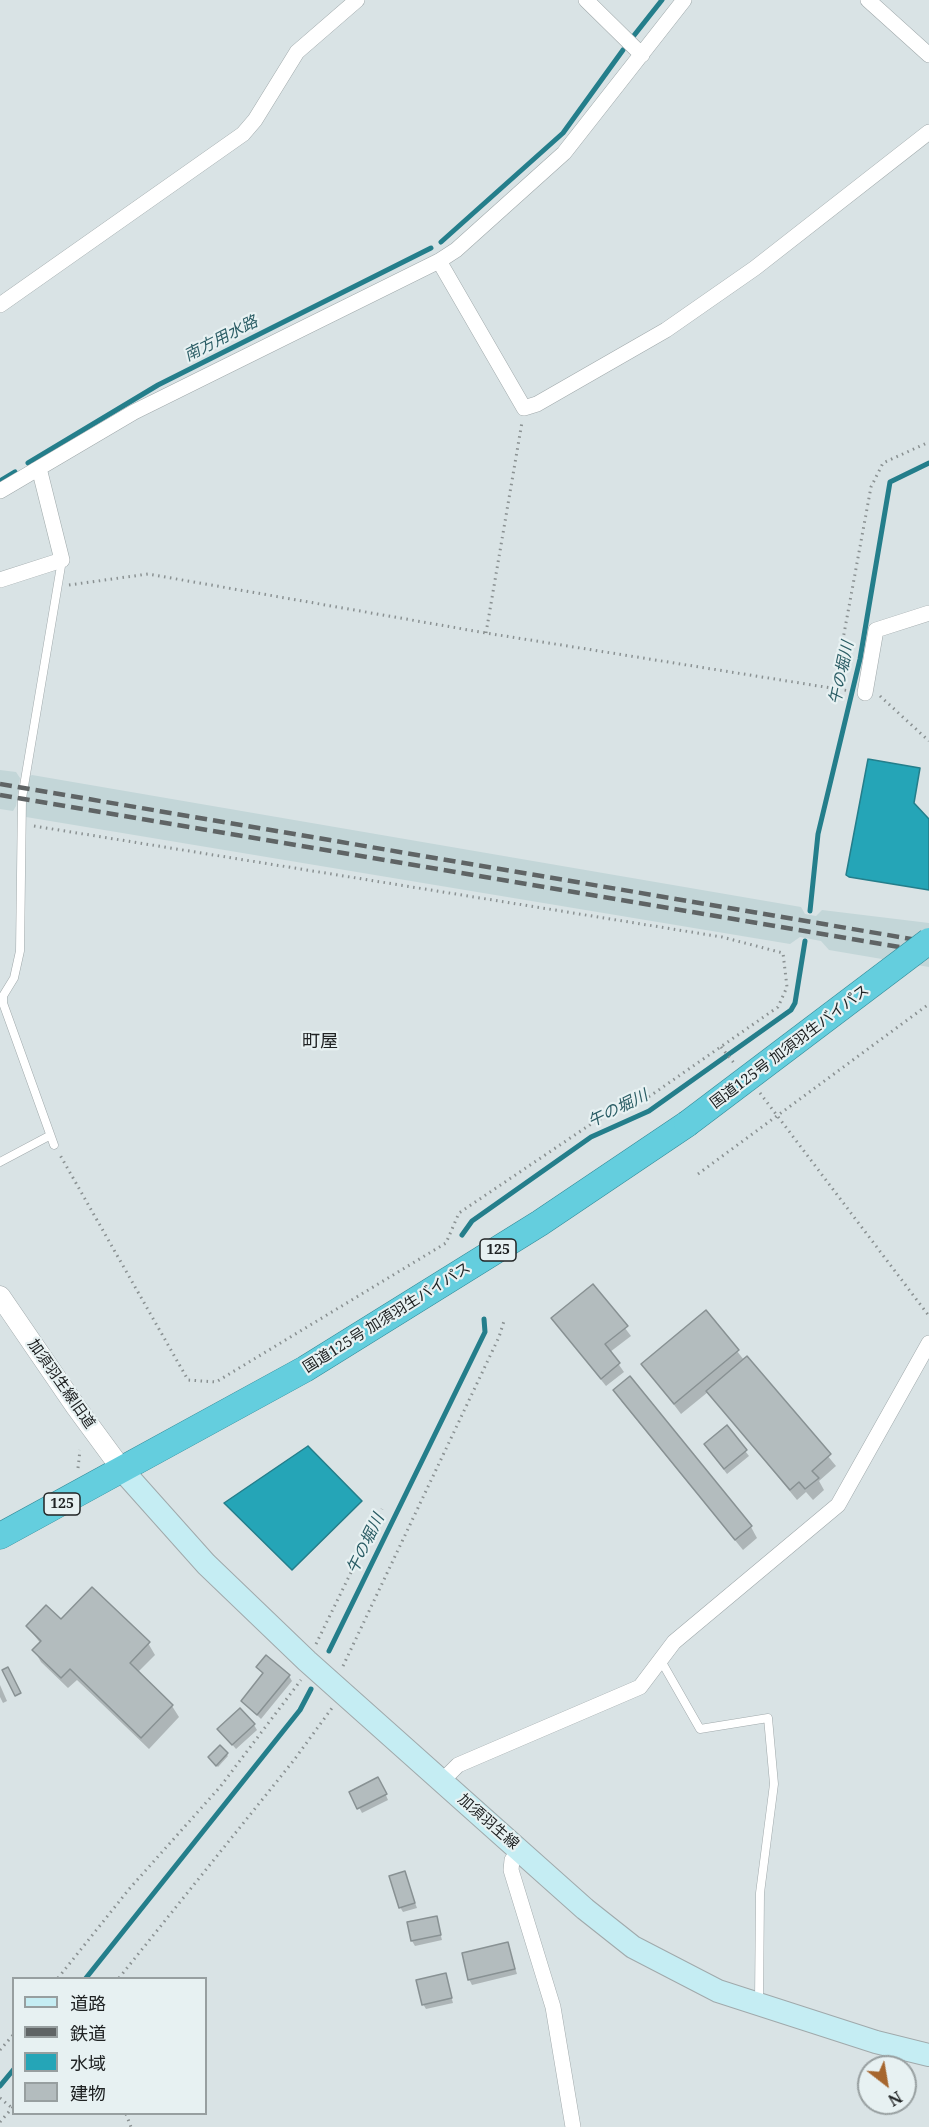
<!DOCTYPE html>
<meta charset="utf-8">
<style>
body{margin:0}
#map{position:relative;width:929px;height:2127px;overflow:hidden;background:#d9e3e5;font-family:"Noto Serif","Noto Sans JP",serif}
canvas{display:block}
.legend{position:absolute;left:12px;top:1977px;width:195px;height:138px;box-sizing:border-box;background:#e7f1f2;border:2px solid #979fa0;margin:0;padding:8px 10px;list-style:none;font-size:18px;color:#202324}
.legend li{display:flex;align-items:center;gap:12px;height:30px}
.legend b{width:30px;border:2px solid #979fa0}
.north{position:absolute;left:857px;top:2055px;width:60px;height:60px;box-sizing:border-box;background:#e7f1f2;border:2px solid #979fa0;border-radius:50%;rotate:149deg;font-size:16px;font-weight:700;line-height:24px;text-align:center;color:#202324}
.north::after{content:'';display:block;margin:auto;width:21px;height:27px;background:#a6662e;clip-path:polygon(50% 0,100% 100%,50% 72%,0 100%)}
</style>
<div id="map">
<canvas width="929" height="2127"></canvas>
<ul class="legend">
<li><b style="height:8px;background:#c5edf3"></b>道路</li>
<li><b style="height:8px;background:#5f6465"></b>鉄道</li>
<li><b style="height:16px;background:#25a5b7"></b>水域</li>
<li><b style="height:16px;background:#b3bcbe"></b>建物</li>
</ul>
<div class="north">N</div>
</div>
<script>
const ctx = document.querySelector('canvas').getContext('2d');
ctx.lineJoin = 'round';
function fill(path, color) { ctx.fillStyle = color; ctx.fill(path, 'evenodd'); }
const poly = rows => new Path2D(rows.map(r => 'M' + r).join(''));
function strokePath(path, color, width, dash) { ctx.strokeStyle = color; ctx.lineWidth = width; ctx.lineCap = dash ? 'butt' : 'round'; ctx.setLineDash(dash || []); ctx.stroke(path); }
function label(font, color, halo, rows, align = 'center') {
  ctx.font = font + ' "Noto Serif","Noto Sans JP",serif'; ctx.lineWidth = 4.5; ctx.setLineDash([]); ctx.textBaseline = 'middle'; ctx.strokeStyle = halo; ctx.fillStyle = color; for (const [text, x, y, turn = 0] of rows) {
    ctx.save(); ctx.translate(x, y); ctx.rotate((+turn || 0) * Math.PI / 180); ctx.textAlign = isNaN(turn) ? turn : align; if (halo) ctx.strokeText(text, 0, 0); ctx.fillText(text, 0, 0); ctx.restore();
  }
}
fill(poly([
 [0,770,16,772,20,778,16,806,13,811,0,809],
 [32,775,801,907,805,914,816,916,822,910,929,923,929,967,829,950,821,941,800,937,790,944,26,817,24,806,28,777]
]), '#c3d6d8');
const water = poly([
 [868,759,920,768,914,803,929,819,929,890,849,877,846,875,868,759],
 [308,1446,362,1501,292,1570,224,1503,308,1446]
]);
fill(water, '#25a5b7');
strokePath(water, '#247e8b', 1.5);
fill(poly([
 [593,1286,631,1336,610,1352,624,1372,606,1386,558,1326],
 [706,1312,744,1360,747,1358,836,1466,819,1481,824,1490,813,1500,806,1492,797,1500,708,1392,681,1414,643,1364],
 [630,1378,751,1527,757,1538,743,1550,622,1402,615,1391],
 [727,1428,749,1456,727,1474,705,1445],
 [61,1622,148,1643,155,1655,137,1673,172,1706,179,1717,149,1749,77,1680,68,1688,41,1662,34,1650,41,1644,27,1626],
 [257,1667,289,1676,292,1681,261,1719,243,1701,264,1675],
 [0,1685,7,1701,3,1703,0,1697],
 [254,1725,257,1730,236,1749,219,1729],
 [220,1747,228,1756,218,1767,211,1760],
 [381,1784,388,1800,362,1813,351,1792],
 [404,1873,417,1908,403,1912,400,1907],
 [436,1918,442,1940,415,1946,412,1941],
 [508,1944,517,1974,472,1985,469,1979],
 [445,1975,453,2003,426,2009,423,2004]
]), '#0003');
strokePath(poly([
 [632,38,662,0],
 [441,242,563,133,623,50],
 [28,463,158,385,431,248],
 [0,481,15,472],
 [810,911,818,834,860,659,890,482,929,463],
 [462,1235,472,1221,591,1137,649,1111,791,1010,795,1003,805,941],
 [329,1651,485,1332,484,1319],
 [86,1978,300,1710,311,1689],
 [0,2086,14,2069]
]), '#247e8b', 5);
const building = poly([
 [593,1284,628,1326,605,1344,620,1363,601,1379,551,1318,593,1284],
 [706,1310,739,1350,674,1404,641,1364,706,1310],
 [747,1356,831,1454,812,1471,819,1478,805,1489,799,1482,790,1490,706,1391,747,1356],
 [630,1376,752,1526,735,1540,613,1390,630,1376],
 [727,1425,747,1450,724,1469,704,1444,727,1425],
 [92,1587,150,1642,130,1663,173,1705,141,1738,70,1669,61,1678,32,1650,41,1641,26,1626,46,1605,61,1619,92,1587],
 [266,1655,290,1675,257,1715,241,1701,263,1673,256,1667,266,1655],
 [8,1667,21,1693,15,1696,2,1670,8,1667],
 [240,1708,255,1724,232,1745,217,1729,240,1708],
 [220,1745,228,1753,216,1766,208,1757,220,1745],
 [378,1777,387,1794,357,1809,349,1792,378,1777],
 [405,1871,415,1903,399,1908,389,1876,405,1871],
 [437,1916,441,1935,411,1941,407,1922,437,1916],
 [508,1942,515,1969,468,1980,462,1953,508,1942],
 [446,1973,452,1998,422,2005,416,1980,446,1973]
]);
fill(building, '#b3bcbe');
strokePath(building, '#889193', 1.5);
const service = poly([
 [54,1145,3,1003,3,996,14,978,20,951,22,798,62,560],
 [0,1162,49,1136],
 [660,1659,700,1729,768,1718,774,1784,760,1893,759,2002]
]);
const minor = poly([
 [586,0,642,55],
 [868,0,929,55],
 [439,261,524,408,537,404,666,330,755,268,929,132],
 [0,305,243,134,255,120,297,52,357,0],
 [0,491,134,412,439,261,456,250,564,153,684,0],
 [0,580,62,560,39,468],
 [865,693,876,630,929,613],
 [442,1781,458,1765,640,1687,674,1642,838,1505,929,1343],
 [519,1850,512,1860,511,1870,553,2007,573,2127]
]);
const tertiary = poly([
 [0,1296,76,1407,123,1471]
]);
const secondary = poly([
 [123,1471,206,1564,307,1661,585,1909,633,1947,718,1991,876,2042,929,2055]
]);
const trunk = poly([
 [0,1536,305,1369,540,1223,687,1124]
]);
strokePath(service, '#a0a9ab', 9);
strokePath(minor, '#a0a9ab', 16);
strokePath(tertiary, '#a0a9ab', 21);
strokePath(secondary, '#a0a9ab', 24);
strokePath(trunk, '#338a98', 27);
strokePath(poly([
 [69,585,148,574,486,633,850,691],
 [486,633,522,422],
 [834,688,871,487,883,463,929,442],
 [880,696,929,741],
 [34,826,722,937,783,953,787,987,778,1007,650,1096,594,1122,459,1213,446,1243,216,1382,188,1380,60,1155],
 [721,1047,734,1063],
 [760,1093,929,1316],
 [698,1174,929,1004],
 [78,1468,80,1450],
 [316,1644,382,1509],
 [343,1666,499,1337,504,1321],
 [58,1978,130,1888,220,1787,301,1680],
 [119,1978,294,1760,332,1708],
 [0,2050,14,2034],
 [0,2098,12,2108],
 [126,2114,131,2127],
 [0,2122,14,2106]
]), '#8a9192', 3, [1.5, 4.5]);
strokePath(service, '#fff', 8);
strokePath(minor, '#fff', 15);
strokePath(tertiary, '#fff', 20);
strokePath(secondary, '#c5edf3', 22);
strokePath(trunk, '#64cede', 26);
strokePath(poly([
 [0,784,929,942],
 [0,795,929,952]
]), '#5f6465', 4.5, [12, 6]);
const trunkBridge = poly([
 [687,1124,929,941]
]);
strokePath(trunkBridge, '#338a98', 27, []);
strokePath(trunkBridge, '#64cede', 26);
for (const [x, y, w] of [
 [498,1250,36],
 [62,1504,36]
]) { const box = new Path2D(); box.roundRect(x - w / 2, y - 11, w, 22, 4.5); ctx.fillStyle = '#e7f1f2'; ctx.fill(box); strokePath(box, '#202324', 1.5); }
label('bold 14px', '#202324', null, [
 ["125",498,1250],
 ["125",62,1504]
]);
label('15px', '#202324', '#e7f1f2', [
 ["国道125号 加須羽生バイパス",790,1047,-37],
 ["国道125号 加須羽生バイパス",387,1318,-32],
 ["加須羽生線旧道",61,1384,55],
 ["加須羽生線",488,1822,41]
]);
label('italic 16px', '#2b5d65', '#e7f1f2', [
 ["南方用水路",221,339,-27],
 ["午の堀川",842,673,-78],
 ["午の堀川",618,1109,-26],
 ["午の堀川",366,1544,-64]
]);
label('18px', '#202324', '#e7f1f2', [
 ["町屋",320,1042]
]);
</script>
